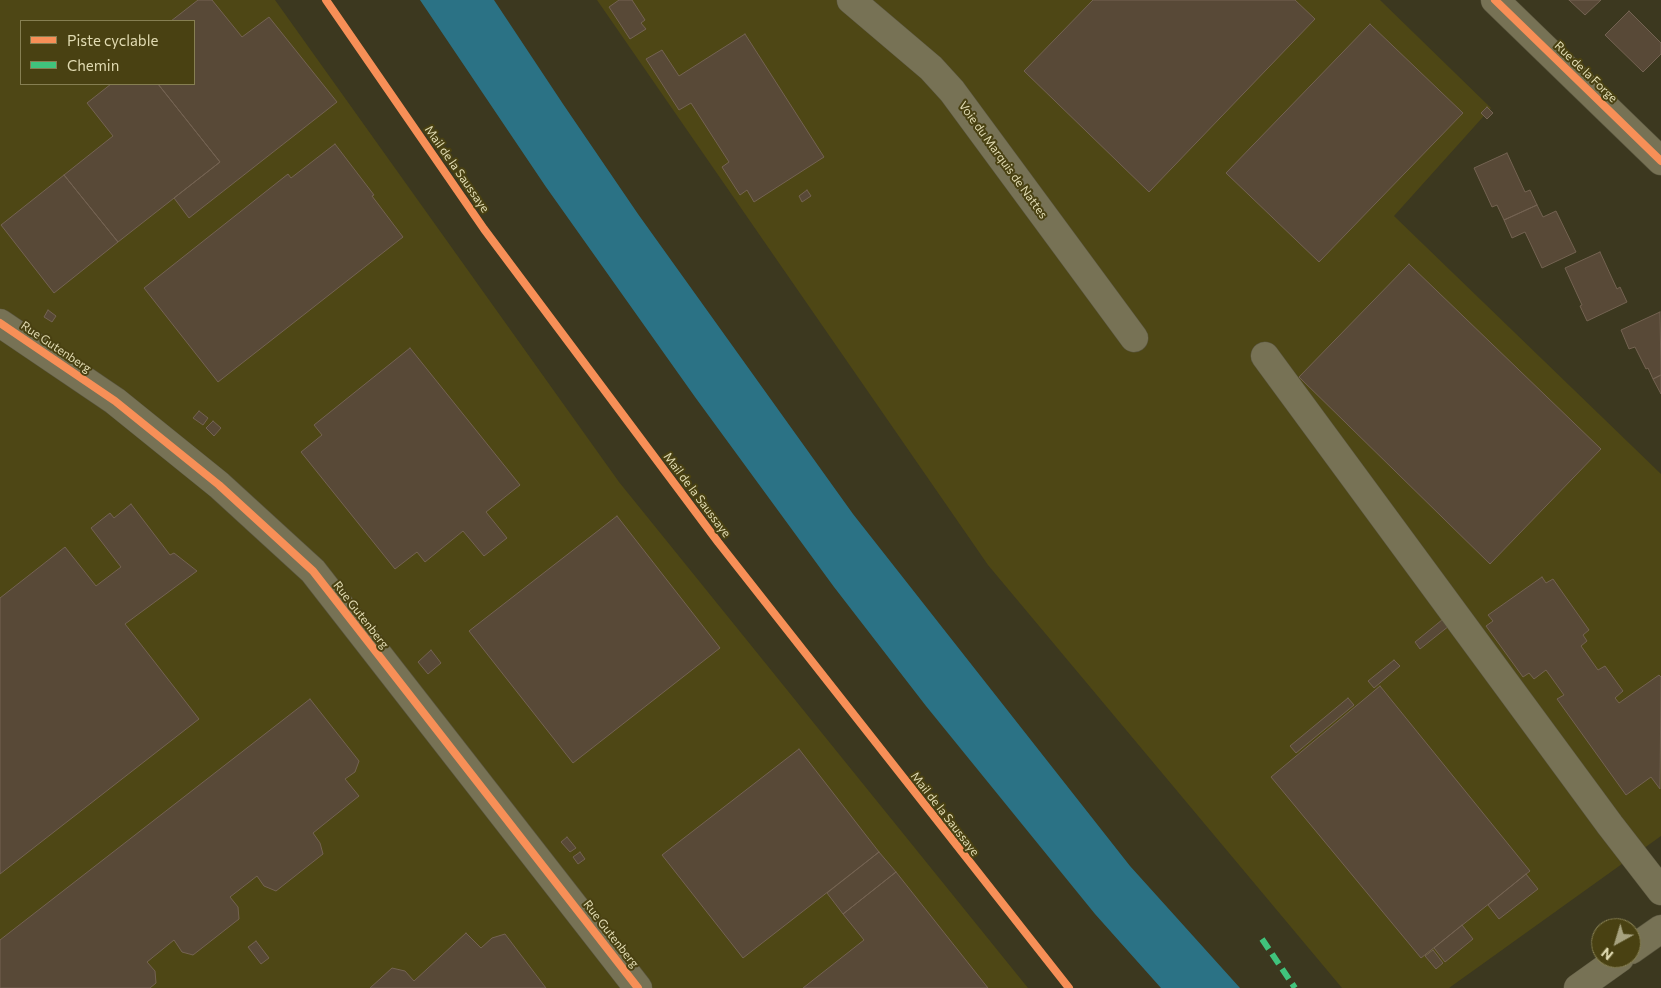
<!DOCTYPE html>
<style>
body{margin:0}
#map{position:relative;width:1661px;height:988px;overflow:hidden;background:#3c381f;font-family:Commissioner,sans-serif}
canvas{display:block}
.legend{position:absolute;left:20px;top:20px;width:175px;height:65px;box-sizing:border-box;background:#494112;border:1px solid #867f52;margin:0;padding:6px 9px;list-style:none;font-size:15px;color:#e1dbb2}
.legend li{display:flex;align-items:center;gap:10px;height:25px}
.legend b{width:25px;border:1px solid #867f52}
.north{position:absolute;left:1591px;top:918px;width:50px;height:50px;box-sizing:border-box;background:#494112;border:1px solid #867f52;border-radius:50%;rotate:219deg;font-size:14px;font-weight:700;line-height:20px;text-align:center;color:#e1dbb2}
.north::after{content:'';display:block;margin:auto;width:18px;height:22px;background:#a7a27f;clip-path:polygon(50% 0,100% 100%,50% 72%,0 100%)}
</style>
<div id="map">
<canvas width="1661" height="988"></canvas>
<ul class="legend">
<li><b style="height:6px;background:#f78f57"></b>Piste cyclable</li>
<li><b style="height:6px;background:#40c37c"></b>Chemin</li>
</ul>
<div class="north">N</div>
</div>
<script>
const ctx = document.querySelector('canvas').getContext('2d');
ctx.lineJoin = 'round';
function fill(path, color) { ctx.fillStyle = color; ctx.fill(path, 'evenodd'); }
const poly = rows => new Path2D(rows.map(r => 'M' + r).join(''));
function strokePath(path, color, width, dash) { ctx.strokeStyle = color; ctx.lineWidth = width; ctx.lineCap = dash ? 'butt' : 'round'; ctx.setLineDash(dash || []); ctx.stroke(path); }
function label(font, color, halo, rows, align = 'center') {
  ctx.font = font + ' Commissioner,sans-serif'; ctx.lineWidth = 4; ctx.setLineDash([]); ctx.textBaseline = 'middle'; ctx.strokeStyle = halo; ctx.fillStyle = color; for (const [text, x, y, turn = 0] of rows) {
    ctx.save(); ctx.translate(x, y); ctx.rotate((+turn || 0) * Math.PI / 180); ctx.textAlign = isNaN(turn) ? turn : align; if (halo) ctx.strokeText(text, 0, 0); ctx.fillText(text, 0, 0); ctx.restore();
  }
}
fill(poly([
 [0,0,275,0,619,482,1028,988,0,988],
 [21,21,194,21,194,84,21,84],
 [597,0,1380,0,1491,108,1394,216,1661,474,1661,836,1449,988,1342,988,988,565]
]), '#4e4715');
fill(poly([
 [420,0,494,0,563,104,638,214,853,514,1130,866,1240,988,1161,988,1095,914,926,706,834,587,695,397,546,187]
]), '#2b7285');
const building = poly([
 [198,0,212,0,242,37,269,17,337,102,189,218,174,198,220,162,158,84,194,84,194,21,171,21,198,0],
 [619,0,632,0,645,20,641,23,646,29,630,39,609,7,619,0],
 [1093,0,1295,0,1315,19,1149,192,1024,71,1093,0],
 [1569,0,1601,0,1585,15,1569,0],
 [1629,11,1661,43,1661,54,1643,72,1605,35,1629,11],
 [1370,24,1463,113,1319,262,1226,173,1370,24],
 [745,34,824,157,754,202,747,190,740,195,722,167,729,162,691,103,679,110,646,59,662,50,679,76,745,34],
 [111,84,158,84,220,162,118,242,64,175,113,136,87,103,111,84],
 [1487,107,1493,113,1487,119,1481,113,1487,107],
 [335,144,374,195,372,196,403,237,218,382,144,288,288,174,291,178,335,144],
 [1507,153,1525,192,1530,190,1537,205,1504,220,1497,205,1492,207,1474,168,1507,153],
 [64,175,118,242,54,293,1,225,64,175],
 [807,190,811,196,802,202,799,196,807,190],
 [1537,205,1543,217,1556,211,1576,252,1542,268,1525,232,1512,238,1504,220,1537,205],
 [1600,252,1617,289,1620,287,1627,302,1587,321,1580,306,1582,305,1565,268,1600,252],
 [1409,264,1601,449,1490,564,1299,377,1409,264],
 [48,310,56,316,52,322,44,317,48,310],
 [1660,312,1661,375,1653,379,1648,368,1646,369,1635,347,1629,349,1621,330,1660,312],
 [410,348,520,485,486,512,507,538,484,556,463,531,425,562,417,552,395,569,301,452,322,435,314,425,410,348],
 [1661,375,1661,394,1653,379,1661,375],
 [199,411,208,418,203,425,193,418,199,411],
 [213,421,221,428,214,436,206,428,213,421],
 [131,504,170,555,174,553,197,571,125,624,199,719,0,874,0,598,65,547,96,586,121,567,91,528,110,513,114,518,131,504],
 [617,516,720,648,573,763,469,631,617,516],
 [1542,577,1546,583,1553,579,1589,630,1583,635,1587,641,1581,646,1598,670,1605,666,1623,691,1615,698,1619,703,1659,675,1661,677,1660,789,1651,777,1626,795,1557,699,1564,695,1546,670,1534,679,1529,673,1523,677,1486,626,1493,621,1488,615,1542,577],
 [1448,615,1454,622,1420,649,1415,642,1448,615],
 [431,650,441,663,428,674,418,662,431,650],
 [1394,660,1400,666,1374,688,1368,681,1394,660],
 [1380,686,1530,871,1421,958,1271,777,1380,686],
 [1348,698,1354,705,1296,753,1290,746,1348,698],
 [310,699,359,761,355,772,345,779,359,796,313,833,320,843,323,854,276,891,264,886,257,876,230,897,238,907,239,919,193,955,182,952,174,940,147,962,155,971,156,983,150,988,0,988,0,940,310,699],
 [799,749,879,852,743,958,662,855,799,749],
 [567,837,576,848,570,852,561,842,567,837],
 [580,852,585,859,578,864,573,857,580,852],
 [879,852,896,872,843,914,827,893,879,852],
 [896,872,988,988,803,988,864,940,843,914,896,872],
 [1526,874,1538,889,1499,919,1488,905,1526,874],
 [1462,925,1473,939,1445,962,1434,948,1462,925],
 [466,933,481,948,492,938,505,934,546,988,370,988,392,968,405,971,414,981,466,933],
 [256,941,269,958,261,964,248,947,256,941],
 [1433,950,1443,963,1436,969,1425,956,1433,950]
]);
fill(building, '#584937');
strokePath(building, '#746352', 1);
const minor = poly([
 [851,0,931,68,952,91,1134,338],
 [1495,0,1661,161],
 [0,323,115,401,219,485,313,571,638,988],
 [1265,356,1610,825,1661,891],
 [1631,950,1661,929],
 [1578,988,1620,958]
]);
strokePath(minor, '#59553e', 29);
strokePath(minor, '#777255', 28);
strokePath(poly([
 [1262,939,1295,988]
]), '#40c37c', 6, [12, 6]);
strokePath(poly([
 [326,0,484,229,718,542,1069,988],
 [1495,0,1661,161],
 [0,323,115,401,219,485,313,571,638,988]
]), '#f78f57', 8);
label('12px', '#e1dbb2', '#494112', [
 ["Rue de la Forge",1586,72,44],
 ["Voie du Marquis de Nattes",1003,160,54],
 ["Mail de la Saussaye",457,169,55],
 ["Rue Gutenberg",56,347,34],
 ["Mail de la Saussaye",697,495,53],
 ["Rue Gutenberg",361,615,52],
 ["Mail de la Saussaye",945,814,52],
 ["Rue Gutenberg",611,934,52]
]);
</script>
